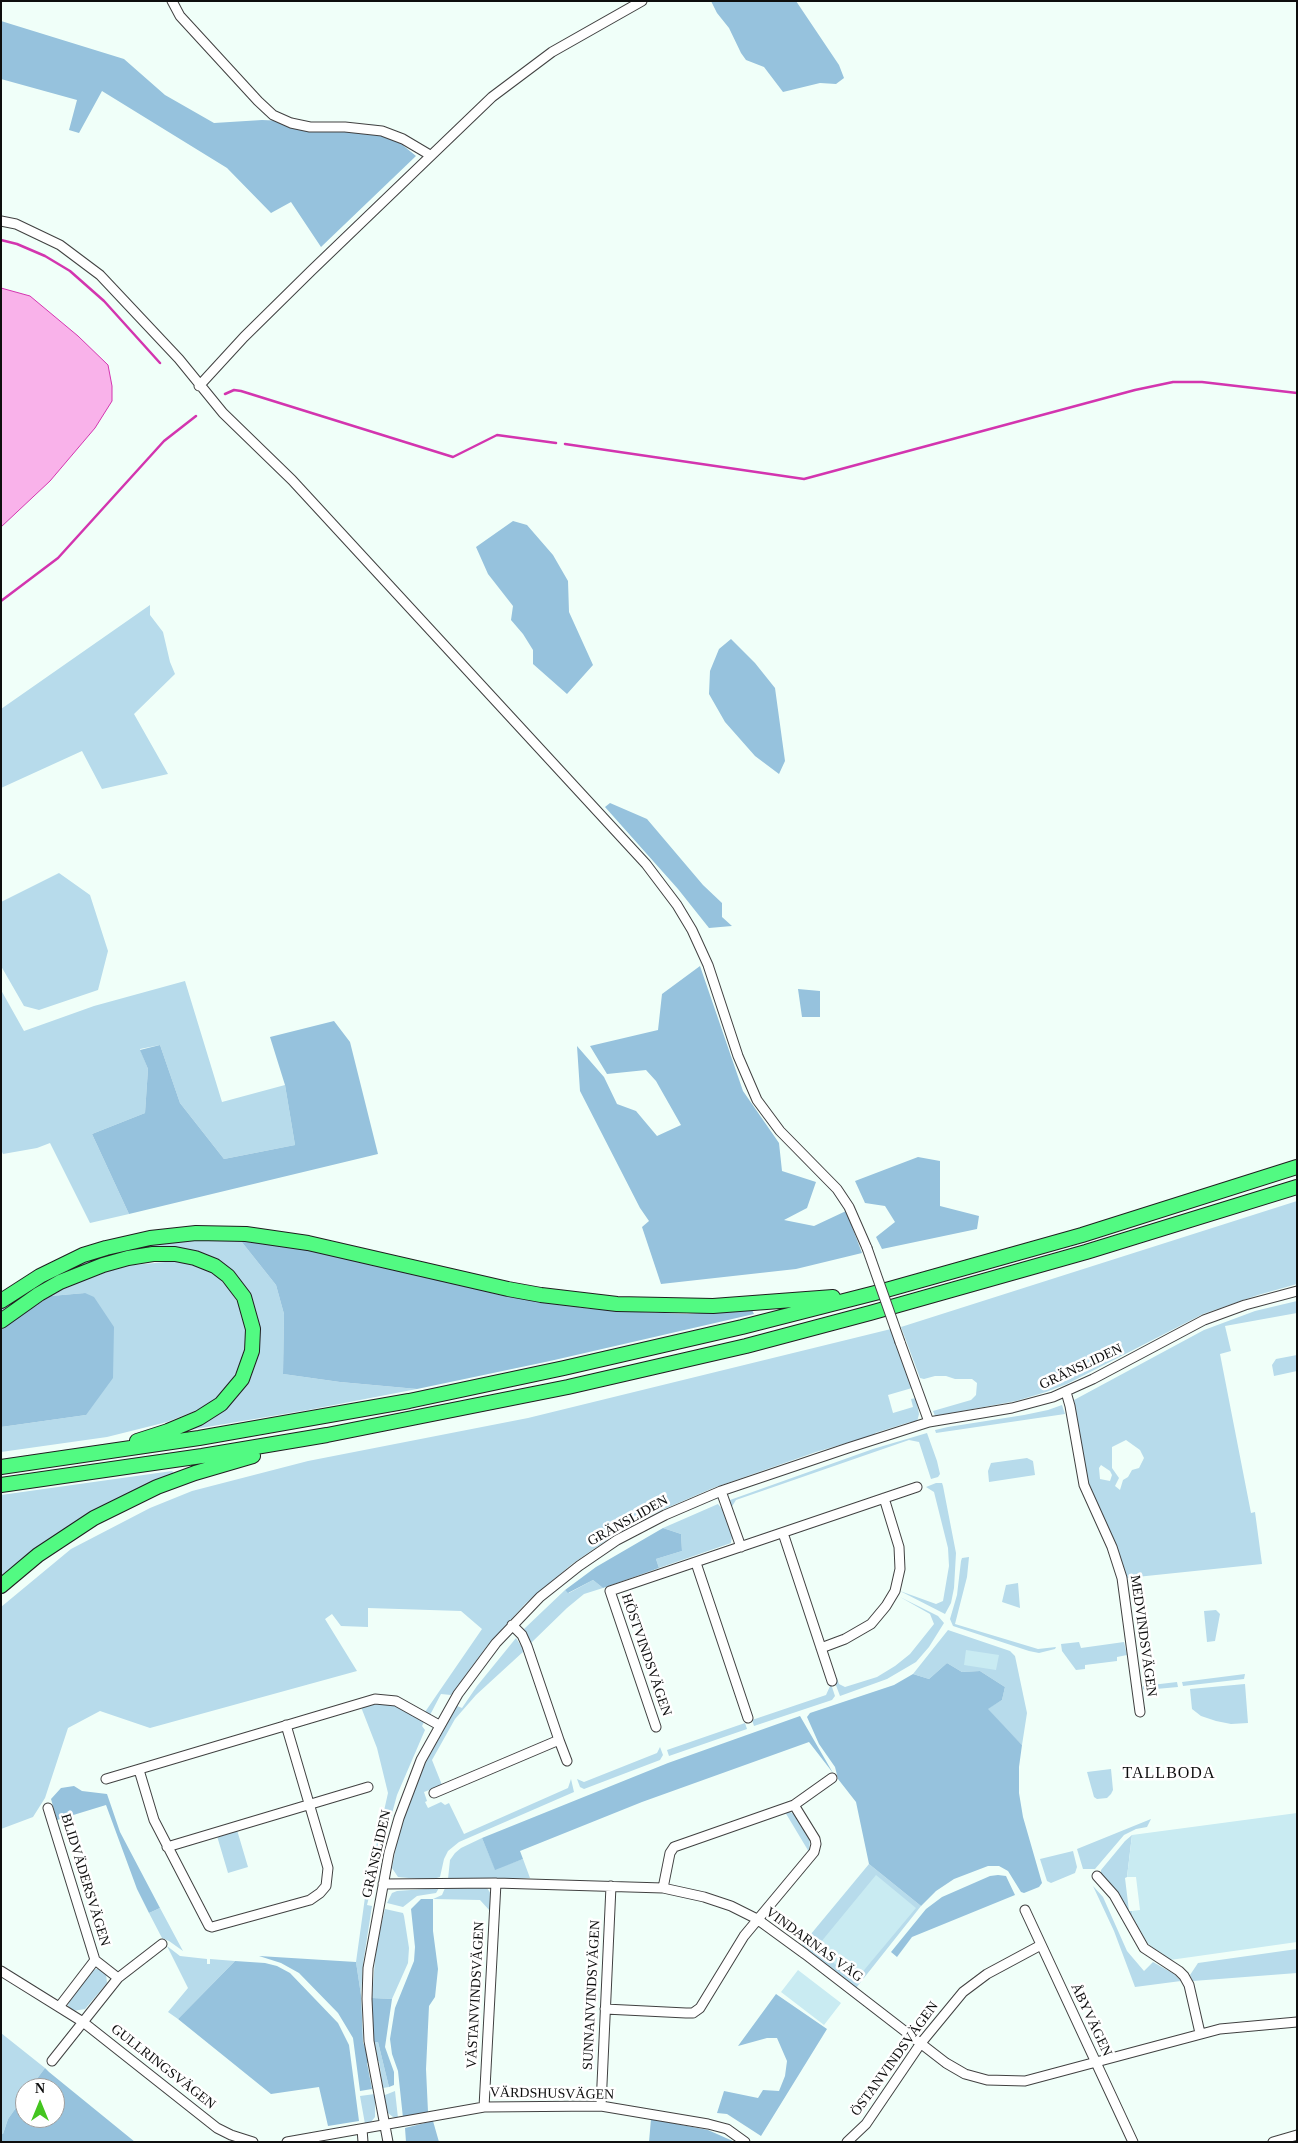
<!DOCTYPE html>
<meta charset="utf-8">
<style>
body{margin:0}
#map{position:relative;width:1298px;height:2143px;overflow:hidden;background:#f0fff9;font-family:"Times New Roman",serif}
canvas{display:block}
.frame{position:absolute;inset:0;border:2px solid #0e0e0e;pointer-events:none}
.north{position:absolute;left:15px;top:2078px;width:50px;height:50px;box-sizing:border-box;background:#fff;border:1px solid #9f9f9f;border-radius:50%;rotate:0deg;font-size:14px;font-weight:700;line-height:20px;text-align:center;color:#0e0e0e}
.north::after{content:'';display:block;margin:auto;width:18px;height:22px;background:#44c520;clip-path:polygon(50% 0,100% 100%,50% 72%,0 100%)}
</style>
<div id="map">
<canvas width="1298" height="2143"></canvas>
<div class="frame"></div>
<div class="north">N</div>
</div>
<script>
const ctx = document.querySelector('canvas').getContext('2d');
ctx.lineJoin = 'round';
function fill(path, color) { ctx.fillStyle = color; ctx.fill(path, 'evenodd'); }
const poly = rows => new Path2D(rows.map(r => 'M' + r).join(''));
function strokePath(path, color, width, dash) { ctx.strokeStyle = color; ctx.lineWidth = width; ctx.lineCap = dash ? 'butt' : 'round'; ctx.setLineDash(dash || []); ctx.stroke(path); }
function label(font, color, halo, rows, align = 'center') {
  ctx.font = font + ' "Times New Roman",serif'; ctx.lineWidth = 5; ctx.setLineDash([]); ctx.textBaseline = 'middle'; ctx.strokeStyle = halo; ctx.fillStyle = color; for (const [text, x, y, turn = 0] of rows) {
    ctx.save(); ctx.translate(x, y); ctx.rotate((+turn || 0) * Math.PI / 180); ctx.textAlign = isNaN(turn) ? turn : align; if (halo) ctx.strokeText(text, 0, 0); ctx.fillText(text, 0, 0); ctx.restore();
  }
}
fill(poly([
 [150,605,150,615,163,632,170,662,175,674,134,714,168,774,102,789,82,751,1,788,1,709],
 [59,873,90,895,108,951,98,990,39,1010,24,1006,1,966,1,902],
 [185,981,222,1102,285,1085,295,1145,224,1159,180,1103,160,1045,140,1049,148,1069,145,1113,92,1134,129,1214,90,1223,50,1143,37,1148,3,1154,1,1150,1,990,24,1031,94,1006],
 [1297,1201,1297,1284,1258,1295,1203,1314,1067,1384,1046,1392,1016,1401,935,1416,933,1411,971,1400,976,1395,977,1383,972,1379,955,1379,946,1376,935,1376,924,1379,920,1378,901,1327],
 [200,1240,241,1241,276,1285,284,1314,283,1374,340,1382,417,1389,308,1410,189,1430,230,1403,241,1392,251,1377,256,1363,260,1347,259,1334,258,1318,250,1296,210,1258,179,1247,156,1247,1,1313,1,1309,32,1288,65,1270,86,1261,106,1254,154,1243],
 [176,1261,195,1266,215,1274,229,1289,240,1306,246,1322,247,1340,238,1371,226,1390,215,1399,200,1409,167,1422,107,1437,1,1452,1,1427,86,1415,85,1293,51,1296,70,1285,123,1266],
 [1297,1301,1297,1313,1225,1326,1231,1351,1220,1354,1251,1513,1255,1512,1262,1564,1127,1578,1114,1541,1088,1483,1074,1400,1204,1330,1255,1311],
 [1126,1440,1140,1450,1144,1458,1139,1468,1132,1470,1128,1477,1123,1480,1120,1490,1115,1486,1119,1478,1112,1468,1112,1447],
 [1101,1465,1110,1471,1112,1475,1110,1481,1100,1479,1099,1468],
 [891,1329,912,1388,888,1395,893,1413,913,1407,911,1399,916,1398,919,1414,917,1422,911,1425,910,1422,875,1433,876,1436,867,1437,816,1452,713,1488,655,1513,617,1533,572,1564,526,1603,487,1646,451,1695,441,1694,430,1715,425,1712,482,1629,461,1611,368,1608,368,1627,341,1626,332,1614,325,1619,357,1671,150,1728,100,1711,68,1728,45,1798,33,1817,1,1829,1,1607,71,1549,150,1508,192,1491,308,1461,528,1418],
 [1297,1355,1297,1371,1274,1376,1272,1365,1276,1359],
 [1062,1405,1065,1414,936,1433,935,1430,948,1427,1024,1415,1048,1410],
 [927,1433,937,1461,940,1474,938,1477,931,1479,919,1442,909,1440,736,1500,731,1508,730,1500,873,1449],
 [1027,1458,1033,1461,1035,1475,989,1482,988,1471,991,1463],
 [172,1471,176,1475,146,1486,97,1509,56,1534,1,1578,1,1495],
 [936,1483,942,1483,943,1486,956,1553,954,1588,951,1603,945,1614,900,1591,936,1604,943,1601,949,1566,948,1548,934,1492,926,1487],
 [718,1504,722,1509,732,1536,731,1543,659,1568,656,1559,682,1551,681,1534,663,1528],
 [969,1557,967,1577,955,1624,1038,1649,1056,1647,1055,1649,1039,1653,1029,1651,953,1626,950,1619,957,1595,961,1561,962,1558],
 [593,1580,603,1588,584,1594,567,1608,531,1643,524,1629,565,1590,569,1593],
 [1018,1583,1020,1608,1002,1602,1006,1585],
 [900,1597,938,1616,944,1623,929,1647,916,1662,887,1679,840,1696,834,1680,837,1678,839,1684,845,1687,877,1677,895,1666,910,1654,934,1624,930,1614],
 [1216,1610,1220,1614,1215,1641,1207,1642,1204,1611],
 [948,1630,1010,1651,1015,1656,1027,1713,1022,1745,987,1709,1002,1700,1005,1687,980,1671,962,1672,947,1663,929,1679,913,1674],
 [516,1638,524,1651,476,1695,455,1719,432,1760,442,1785,424,1792,427,1801,425,1802,428,1808,441,1802,445,1805,449,1803,464,1834,568,1788,571,1779,574,1792,459,1842,448,1851,444,1859,440,1877,430,1880,398,1877,392,1868,398,1837,411,1797,426,1762,457,1706,462,1708,477,1686],
 [1079,1642,1081,1648,1124,1642,1127,1655,1117,1657,1117,1661,1085,1665,1085,1669,1076,1670,1062,1651,1061,1644],
 [1245,1674,1244,1679,1183,1686,1182,1682],
 [1177,1682,1178,1687,1145,1690,1143,1689,1143,1686],
 [831,1684,835,1696,832,1700,754,1726,752,1720,826,1695],
 [1245,1684,1248,1723,1231,1724,1216,1721,1201,1716,1192,1709,1190,1689],
 [382,1703,398,1706,424,1722,422,1726,425,1730,397,1795,375,1876,372,1879,369,1878,388,1793,377,1748,361,1707],
 [745,1723,747,1729,669,1756,667,1750],
 [660,1747,663,1755,660,1760,584,1789,580,1787,577,1779,584,1782,657,1753],
 [1111,1769,1113,1790,1111,1794,1107,1798,1097,1799,1094,1797,1087,1772],
 [788,1811,794,1814,810,1839,809,1852,785,1812],
 [1151,1819,1147,1827,1136,1829,1124,1835,1095,1869,1083,1869,1077,1849],
 [237,1830,248,1867,228,1873,217,1836],
 [1132,1835,1127,1877,1125,1878,1129,1911,1132,1911,1133,1918,1111,1884,1101,1873,1101,1870,1125,1841],
 [482,1838,495,1869,523,1859,530,1878,448,1879,450,1860,455,1853,461,1848],
 [1073,1851,1077,1867,1075,1873,1051,1883,1047,1881,1040,1859],
 [869,1864,921,1906,856,1988,801,1946],
 [367,1883,372,1885,367,1905,372,1906,363,1964,361,1995,356,1962],
 [1093,1886,1103,1897,1127,1951,1144,1971,1153,1962,1174,1974,1181,1981,1135,1987,1114,1931],
 [439,1888,436,1893,417,1896,403,1907,387,1903,392,1893,397,1891],
 [445,1888,487,1888,491,1894,490,1911,480,1900,433,1899,442,1895],
 [160,1908,183,1951,169,1941,162,1938,149,1913],
 [385,1909,403,1913,404,1916,409,1948,408,1963,392,1999,372,1998,376,1947],
 [167,1946,180,1956,207,1959,207,1964,210,1964,210,1959,235,1961,178,2019,168,2012,188,1988],
 [1297,1949,1297,1973,1193,1981,1190,1975,1198,1963],
 [96,1969,99,1969,106,1974,107,1983,85,2009,73,2011,68,2006,69,1999,91,1971],
 [1,2033,45,2068,30,2088,25,2088,25,2095,8,2119,3,2134,1,2134],
 [378,2042,389,2087,383,2088,379,2061,375,2061,373,2043],
 [395,2091,398,2118,393,2117,388,2113,381,2093,385,2095],
 [375,2094,375,2117,370,2123,365,2124,360,2096]
]), '#b7dbeb');
fill(poly([
 [711,1,796,1,839,65,844,78,836,84,820,83,783,92,764,67,746,60,741,53,729,28,717,13],
 [1,21,124,59,165,95,214,123,262,120,378,125,416,156,321,247,291,202,271,213,227,168,102,91,79,133,69,130,77,100,1,79],
 [513,521,527,525,553,555,568,581,569,612,593,665,567,694,533,664,533,650,523,634,511,620,513,606,488,574,476,547],
 [731,639,755,663,775,688,785,761,779,774,755,756,725,722,709,694,710,671,719,649],
 [610,803,647,819,703,885,722,903,722,917,732,926,709,928,678,889,605,807],
 [700,966,743,1091,779,1143,782,1171,816,1182,807,1208,784,1220,814,1226,846,1211,862,1253,796,1269,661,1284,642,1227,649,1221,640,1208,580,1091,577,1046,604,1077,617,1104,636,1111,657,1136,681,1125,656,1081,646,1070,607,1074,590,1046,658,1030,662,994],
 [798,989,820,991,820,1017,802,1017],
 [334,1021,350,1042,378,1154,129,1214,92,1134,145,1113,148,1069,140,1050,160,1045,180,1103,224,1159,295,1145,285,1085,270,1037],
 [918,1157,940,1161,940,1206,979,1216,977,1229,882,1249,876,1237,895,1222,885,1206,865,1203,855,1181],
 [241,1241,304,1249,495,1293,584,1308,617,1311,687,1314,752,1310,754,1314,550,1361,417,1389,340,1382,283,1374,284,1314,276,1285],
 [85,1293,94,1297,114,1327,113,1378,86,1415,1,1427,1,1330,22,1314,51,1296],
 [663,1528,681,1534,682,1551,656,1559,659,1568,603,1588,593,1580,568,1593,565,1590,596,1567],
 [947,1663,962,1672,980,1671,1005,1687,1002,1700,988,1709,1022,1745,1019,1767,1019,1793,1023,1817,1042,1883,1039,1887,1024,1893,1021,1892,1008,1871,999,1866,988,1866,954,1879,936,1891,921,1906,869,1864,856,1802,838,1779,835,1767,819,1744,807,1717,810,1713,894,1685,913,1674,929,1679],
 [800,1716,833,1773,809,1742,642,1802,520,1851,523,1859,495,1870,482,1838,668,1763],
 [74,1786,82,1791,107,1794,120,1832,160,1908,149,1913,137,1889,106,1805,57,1820,51,1799,61,1788],
 [998,1875,1006,1876,1015,1895,912,1937,897,1957,891,1952,926,1909,942,1897,990,1876],
 [421,1899,433,1899,433,1931,438,1969,435,1997,429,2006,426,2069,428,2112,403,2118,398,2071,392,2054,390,2039,395,2008,414,1961,415,1947,411,1909],
 [259,1956,356,1962,361,1995,363,2042,370,2062,367,2063,372,2089,360,2091,353,2038,338,2013,299,1973,281,1963],
 [235,1961,265,1963,277,1966,290,1973,338,2023,349,2045,359,2121,328,2126,319,2087,271,2094,178,2019],
 [776,1994,827,2029,761,2136,727,2114,717,2113,724,2091,758,2098,763,2090,779,2091,785,2076,787,2061,777,2038,767,2038,738,2046],
 [372,1998,392,1999,385,2047,394,2072,394,2085,389,2087,378,2042,373,2043],
 [45,2068,49,2072,135,2142,1,2142,1,2134,3,2134,8,2119,25,2095,25,2118,55,2118,55,2088,30,2088],
 [651,2119,708,2130,735,2142,649,2142],
 [433,2121,439,2142,406,2142,405,2128]
]), '#96c2dd');
fill(poly([
 [966,1650,999,1655,996,1670,964,1665],
 [1297,1813,1297,1942,1170,1960,1148,1944,1133,1918,1132,1911,1140,1910,1136,1877,1127,1877,1132,1835],
 [876,1875,916,1908,855,1981,816,1948],
 [798,1970,841,2003,824,2025,781,1992]
]), '#c9ebf2');
const water = poly([
 [1,288,30,296,78,336,108,365,112,386,112,401,95,428,50,481,1,527,1,288]
]);
fill(water, '#f9b2ea');
strokePath(water, '#d335af', 1);
strokePath(poly([
 [1,240,17,244,45,256,70,271,104,301,160,363],
 [225,394,234,390,241,391,453,457,497,435,556,443],
 [565,444,804,479,1135,390,1173,382,1202,382,1297,393],
 [1,601,58,558,164,441,196,416]
]), '#d335af', 2.5);
const minor = poly([
 [172,1,180,16,258,101,273,115,291,123,310,127,345,127,382,131,403,139,430,155],
 [1,221,16,224,60,245,100,275,179,359,223,413,292,480,646,864,677,905,692,930,708,965,738,1056,757,1100,780,1131,837,1189,849,1207,867,1248],
 [199,386,244,337,311,271,492,97,552,52,642,1],
 [900,1342,929,1422],
 [1066,1392,1070,1406,1084,1485,1112,1547,1122,1578,1140,1712],
 [721,1491,741,1547],
 [783,1533,832,1681],
 [696,1563,748,1718],
 [821,1648,845,1639,871,1624,886,1606,895,1591,900,1569,899,1547,884,1498],
 [656,1727,610,1591,917,1487],
 [559,1740,567,1761],
 [139,1770,154,1820,209,1926,212,1927,310,1900,320,1893,326,1886,328,1868,286,1725],
 [106,1779,375,1699,396,1701,439,1725],
 [434,1793,559,1740,527,1646,522,1635,512,1625],
 [48,1808,95,1960],
 [167,1847,368,1787],
 [1097,1876,1114,1895,1144,1948,1179,1971,1184,1976,1189,1985,1200,2033],
 [383,1884,496,1883,663,1888,704,1897,731,1906,757,1919,805,1954,946,2063,965,2074,987,2080,1025,2081,1220,2029,1297,2022],
 [663,1888,670,1853,674,1847,794,1805,832,1778],
 [1025,1910,1133,2142],
 [95,1960,118,1978],
 [1,1971,83,2022,217,2128,231,2135,253,2142],
 [59,2007,95,1960],
 [605,2009,686,2013,693,2013,700,2008,744,1936,814,1852,816,1844,815,1839,794,1805],
 [52,2061,118,1978,162,1944],
 [601,2106,611,1886],
 [484,2107,496,1883],
 [362,2129,363,2142],
 [287,2142,484,2107,601,2106,708,2124,727,2129,745,2142],
 [388,2142,369,2041,367,1999,368,1968,373,1941,389,1853,399,1818,421,1760,458,1694,496,1643,540,1597,579,1566,617,1540,665,1515,721,1491,848,1448,929,1422,1012,1408,1053,1397,1093,1379,1204,1320,1245,1305,1297,1291],
 [847,2142,866,2124,921,2043,963,1992,987,1974,1041,1945],
 [1273,2142,1297,2135]
]);
const highway = poly([
 [1,1301,40,1276,83,1255,106,1248,150,1238,196,1233,246,1234,308,1243,508,1289,541,1295,617,1304,713,1306,833,1297],
 [1,1321,39,1294,60,1282,103,1265,128,1258,153,1254,175,1254,195,1258,215,1266,228,1276,244,1297,253,1329,252,1351,242,1379,221,1404,199,1418,168,1431,137,1441],
 [1,1467,199,1438,409,1401,564,1368,742,1327,879,1292,1082,1235,1297,1167],
 [1,1485,202,1456,327,1435,568,1387,746,1346,870,1313,1086,1252,1297,1187],
 [1,1586,38,1555,94,1518,157,1487,195,1473,253,1456]
]);
strokePath(minor, '#414141', 11);
strokePath(highway, '#1f1f1f', 16);
strokePath(minor, '#fff', 9);
strokePath(highway, '#52fa82', 14);
const minorBridge = poly([
 [867,1248,900,1342]
]);
strokePath(minorBridge, '#414141', 11, []);
strokePath(minorBridge, '#fff', 9);
label('14px', '#0e0e0e', '#fff', [
 ["GRÄNSLIDEN",1081,1367,-25],
 ["GRÄNSLIDEN",628,1521,-29],
 ["MEDVINDSVÄGEN",1143,1636,82],
 ["HÖSTVINDSVÄGEN",646,1655,71],
 ["GRÄNSLIDEN",377,1854,-77],
 ["BLIDVÄDERSVÄGEN",85,1880,73],
 ["VINDARNAS VÄG",814,1945,36],
 ["VÄSTANVINDSVÄGEN",476,1995,-87],
 ["SUNNANVINDSVÄGEN",592,1995,-87],
 ["ÅBYVÄGEN",1091,2020,65],
 ["ÖSTANVINDSVÄGEN",895,2059,-54],
 ["GULLRINGSVÄGEN",163,2067,38],
 ["VÄRDSHUSVÄGEN",552,2094,1]
]);
ctx.letterSpacing = '1px';
label('16px', '#0e0e0e', '#fff', [
 ["TALLBODA",1169,1774]
]);
ctx.letterSpacing = '0px';
</script>
